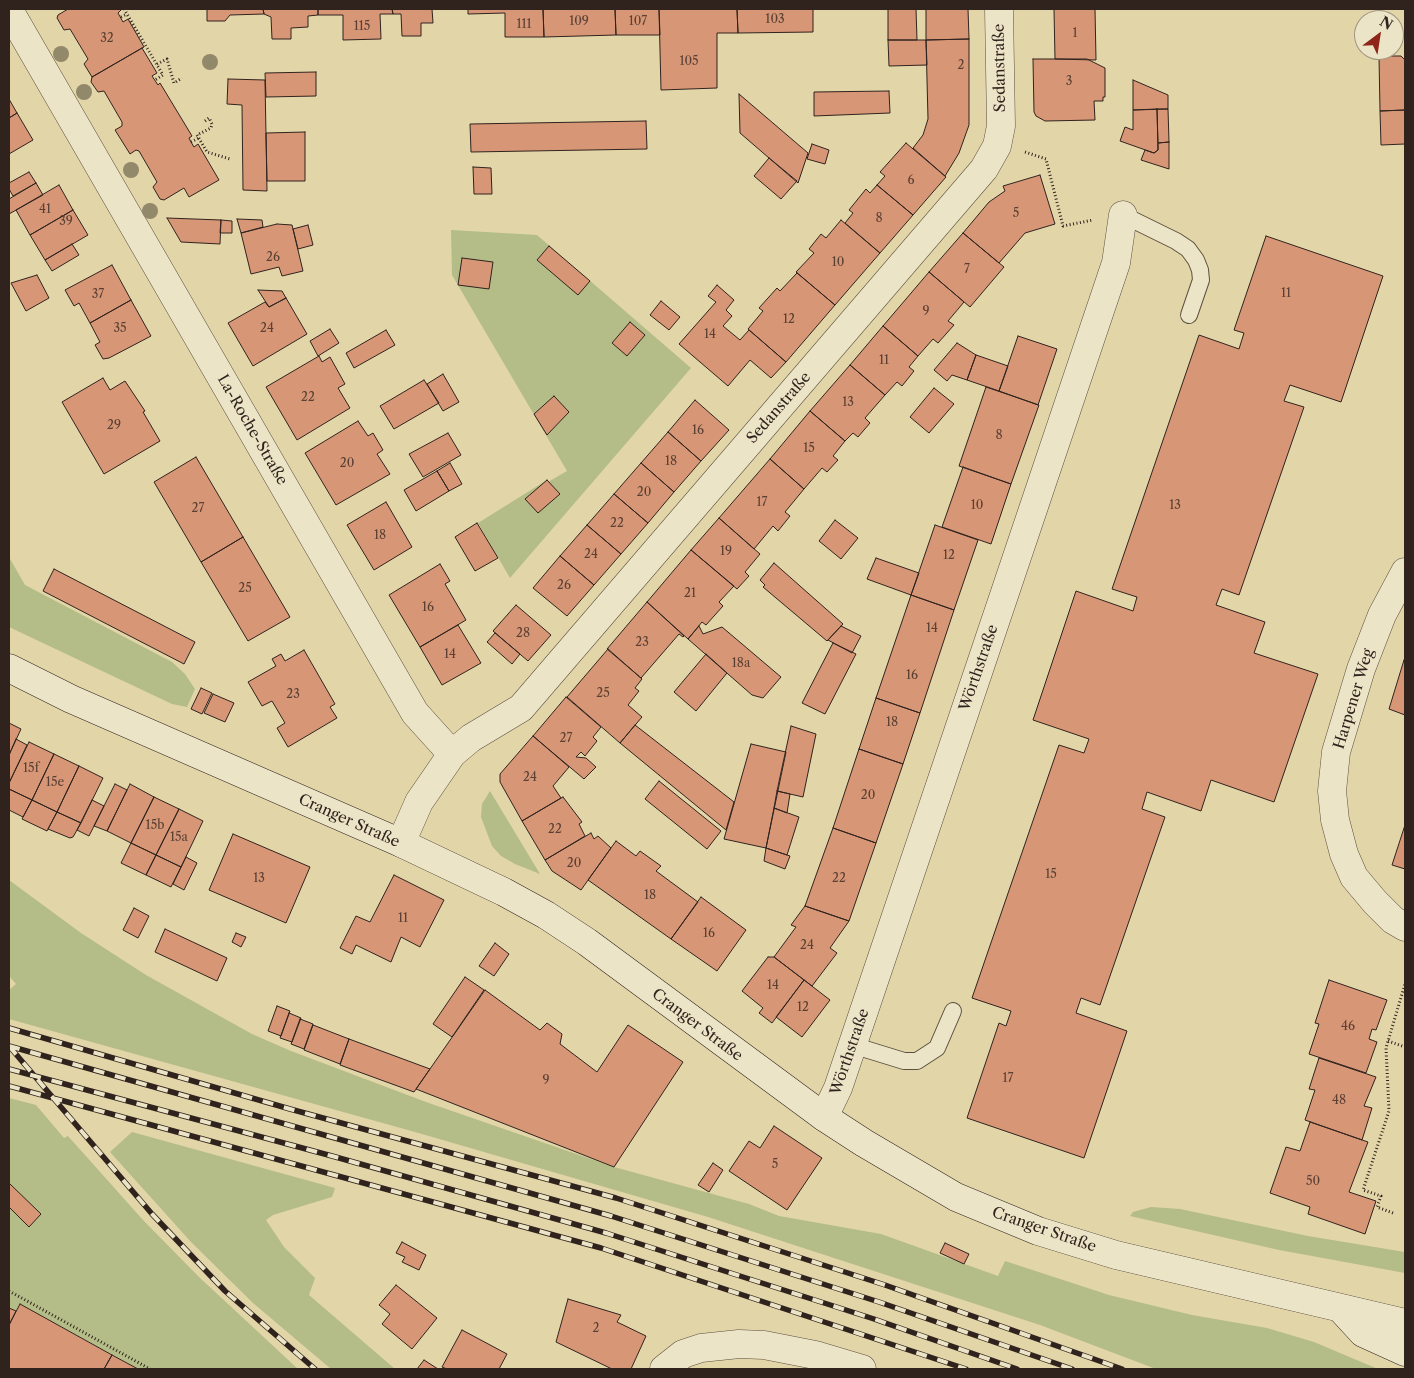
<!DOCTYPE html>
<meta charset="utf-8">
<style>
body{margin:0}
#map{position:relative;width:1414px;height:1378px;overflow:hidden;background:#e2d5a8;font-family:"Libre Caslon Text",serif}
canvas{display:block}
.frame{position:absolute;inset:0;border:10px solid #30231e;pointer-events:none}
.north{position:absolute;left:1354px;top:10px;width:50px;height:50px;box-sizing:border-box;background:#ece4c6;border:1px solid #a19783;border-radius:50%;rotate:31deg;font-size:14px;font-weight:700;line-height:20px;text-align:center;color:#30231e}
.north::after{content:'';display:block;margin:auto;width:18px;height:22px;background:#8f2418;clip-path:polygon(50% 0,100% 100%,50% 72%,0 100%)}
</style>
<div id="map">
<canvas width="1414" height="1378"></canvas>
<div class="frame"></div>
<div class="north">N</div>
</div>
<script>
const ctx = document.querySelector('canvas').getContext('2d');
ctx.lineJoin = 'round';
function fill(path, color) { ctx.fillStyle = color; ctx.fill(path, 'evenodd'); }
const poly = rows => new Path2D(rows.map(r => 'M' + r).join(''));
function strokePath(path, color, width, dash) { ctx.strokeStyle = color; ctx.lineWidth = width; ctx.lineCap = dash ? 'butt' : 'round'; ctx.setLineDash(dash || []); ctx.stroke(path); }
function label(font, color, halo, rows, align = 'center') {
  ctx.font = font + ' "Libre Caslon Text",serif'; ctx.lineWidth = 4; ctx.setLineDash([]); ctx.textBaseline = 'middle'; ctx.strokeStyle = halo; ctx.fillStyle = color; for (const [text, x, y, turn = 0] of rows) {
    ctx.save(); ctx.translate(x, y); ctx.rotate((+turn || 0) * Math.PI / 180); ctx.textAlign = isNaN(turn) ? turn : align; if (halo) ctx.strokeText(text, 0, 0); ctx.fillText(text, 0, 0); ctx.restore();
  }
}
fill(poly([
 [451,230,537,235,691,368,510,578,478,523,547,480,548,482,567,471,452,275],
 [9,557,25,585,172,662,185,674,195,689,187,707,172,704,9,627],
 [490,791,540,874,515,864,501,856,492,846,481,817,482,804],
 [9,880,81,933,146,975,252,1034,291,1051,426,1102,614,1167,749,1204,779,1216,881,1234,998,1276,1005,1261,1109,1295,1192,1315,1267,1328,1314,1342,1378,1369,1156,1369,1040,1325,708,1217,415,1132,9,1019,9,990,16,984,9,976],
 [9,1098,36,1105,64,1138,68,1136,143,1220,199,1277,298,1369,138,1369,20,1304,16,1311,9,1308],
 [132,1132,335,1188,332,1197,273,1215,266,1220,284,1247,315,1278,309,1295,395,1369,331,1369,253,1303,191,1242,110,1152],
 [1151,1207,1180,1209,1308,1236,1405,1252,1405,1273,1279,1250,1130,1216,1133,1212]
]), '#b4bd87');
const building = poly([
 [68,9,122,9,118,13,123,22,128,19,144,47,92,77,84,64,88,59,70,29,64,30,57,18,58,15,68,9],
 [207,9,263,9,264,14,230,15,225,21,207,21,207,9],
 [263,9,318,9,318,15,308,16,308,27,291,28,291,39,272,39,271,17,264,14,263,9],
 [318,9,392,9,393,14,380,14,381,39,343,40,343,15,318,15,318,9],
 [392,9,432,9,433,23,421,23,421,36,402,36,401,14,393,14,392,9],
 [468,9,543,9,544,37,505,37,505,13,468,14,468,9],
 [543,9,615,9,616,35,544,37,543,9],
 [615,9,659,9,660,35,616,35,615,9],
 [659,9,737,9,738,33,717,33,717,88,661,90,659,9],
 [737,9,813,9,813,32,738,33,737,9],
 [888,9,916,9,917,40,888,40,888,9],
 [926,9,968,9,969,39,926,40,926,9],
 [1054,9,1095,9,1096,60,1055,59,1054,9],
 [969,39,969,125,959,153,945,176,913,148,923,135,928,119,926,40,969,39],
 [888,40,926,40,927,65,889,66,888,40],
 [142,48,157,73,152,76,158,85,160,83,192,136,189,138,191,142,194,147,198,144,219,180,189,197,184,188,164,200,160,199,153,187,157,182,139,151,136,150,130,154,115,130,122,126,122,122,104,91,98,92,91,82,92,77,142,48],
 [1379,56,1401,56,1405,60,1405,110,1380,111,1379,56],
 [1033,59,1087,59,1105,68,1105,97,1103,97,1103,101,1094,101,1095,120,1045,121,1036,116,1034,112,1033,59],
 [316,72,316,96,266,97,265,73,316,72],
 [228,79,265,80,267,191,243,190,242,105,227,104,228,79],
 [1133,80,1168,95,1168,109,1133,110,1133,80],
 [889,91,890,113,814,116,814,92,889,91],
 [739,94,808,153,798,183,740,133,739,94],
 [9,99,17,113,9,118,9,99],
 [1157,109,1158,150,1154,153,1120,141,1125,127,1133,130,1133,110,1157,109],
 [1157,109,1168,109,1169,142,1158,143,1157,109],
 [1405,110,1405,144,1381,145,1380,111,1405,110],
 [17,113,33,140,9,154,9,118,17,113],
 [646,121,647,149,471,152,470,124,646,121],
 [305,132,305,181,267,181,266,133,305,132],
 [1169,142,1169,169,1141,160,1145,150,1154,153,1158,150,1158,143,1169,142],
 [906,143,946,177,913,215,877,185,885,176,880,172,906,143],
 [812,144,829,150,825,164,807,159,812,144],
 [769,158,797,181,781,199,754,176,769,158],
 [473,167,491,168,492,194,474,194,473,167],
 [29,172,36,183,13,196,9,189,9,183,29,172],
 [1040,175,1055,224,1025,233,999,263,963,233,989,202,1005,191,1003,186,1040,175],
 [36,183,43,195,9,214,9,199,36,183],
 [59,185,73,210,30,235,16,210,59,185],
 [877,185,913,215,880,253,845,223,853,213,849,210,866,189,870,193,877,185],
 [73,210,88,235,45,260,30,235,73,210],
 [167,218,221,220,220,244,181,242,167,218],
 [237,219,262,220,263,227,241,233,237,219],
 [221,220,232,221,232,233,220,233,221,220],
 [841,220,880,253,835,305,796,272,814,253,809,249,821,234,826,238,841,220],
 [277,224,292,225,303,271,282,276,279,267,251,274,241,233,277,224],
 [308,225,313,245,298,249,293,229,308,225],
 [963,233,1004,267,970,307,929,272,963,233],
 [1266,236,1383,276,1341,402,1290,385,1284,401,1304,407,1239,595,1222,589,1216,605,1265,622,1254,653,1318,674,1274,802,1211,780,1201,811,1147,792,1142,809,1165,817,1100,1005,1081,998,1076,1013,1127,1031,1084,1158,967,1118,999,1023,1006,1026,1011,1011,972,998,1059,745,1084,753,1089,739,1033,720,1076,591,1133,611,1137,597,1112,589,1199,335,1239,349,1244,333,1234,330,1266,236],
 [72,244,79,255,52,271,45,260,72,244],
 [549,246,590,281,578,295,537,260,549,246],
 [462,258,493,262,489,289,458,285,462,258],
 [112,265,131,300,90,323,79,303,74,306,65,290,112,265],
 [929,272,964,302,948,321,954,325,938,343,933,339,918,356,883,326,929,272],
 [797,273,835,305,786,362,748,329,763,311,759,308,777,288,780,291,797,273],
 [37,275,49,298,26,311,11,283,37,275],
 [717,285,734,300,726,310,732,316,723,326,740,340,749,330,786,362,771,378,750,360,728,386,679,344,716,302,708,296,717,285],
 [258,290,282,291,286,298,269,307,258,290],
 [286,298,307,334,253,366,228,323,265,302,269,307,286,298],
 [131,300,151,336,109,358,103,359,95,345,100,342,90,323,131,300],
 [661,301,680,317,669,330,650,315,661,301],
 [630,322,645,335,627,356,612,343,630,322],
 [883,326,918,356,909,367,914,371,902,386,897,382,885,395,850,365,883,326],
 [330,329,339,343,318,356,310,341,330,329],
 [386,330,395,345,354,368,346,353,386,330],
 [1018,336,1057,349,1038,405,999,391,1018,336],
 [957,343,976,355,967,380,952,375,947,381,934,370,957,343],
 [976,355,1008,366,999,391,967,380,976,355],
 [319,356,322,362,330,357,345,384,338,388,350,408,297,440,266,387,319,356],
 [850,365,885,395,865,418,870,423,858,437,853,433,845,441,810,411,850,365],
 [443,374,459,402,443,411,427,384,443,374],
 [103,378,110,390,125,381,145,411,143,412,160,441,104,474,62,402,103,378],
 [424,380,439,403,394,429,380,406,424,380],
 [986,387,1039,405,1011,484,959,466,986,387],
 [934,388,954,404,929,433,910,417,934,388],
 [554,396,569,412,547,435,534,414,554,396],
 [695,400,729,430,701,461,668,432,695,400],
 [810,411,845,441,833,456,838,460,827,472,822,468,804,489,770,459,810,411],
 [358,421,368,436,373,433,383,450,377,454,390,474,336,505,305,453,358,421],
 [668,432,701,461,674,492,641,463,668,432],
 [448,433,461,455,423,477,409,454,448,433],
 [196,457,243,537,201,562,154,482,196,457],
 [770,459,804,489,785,512,790,516,778,531,773,526,754,549,719,518,770,459],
 [450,463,462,484,449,491,437,471,450,463],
 [641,463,674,492,648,523,614,494,641,463],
 [963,467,1011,484,991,544,942,527,963,467],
 [437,471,449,491,416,511,404,490,437,471],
 [547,480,560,494,538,513,525,499,547,480],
 [614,494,648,523,621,554,587,525,614,494],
 [386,502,412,547,374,570,347,525,386,502],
 [719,518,760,554,745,572,749,576,737,589,691,550,719,518],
 [835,520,858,538,841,559,819,541,835,520],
 [477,523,498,558,475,571,455,537,477,523],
 [587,525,621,554,594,585,560,556,587,525],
 [935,525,978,540,954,610,911,595,935,525],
 [243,537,290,617,248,641,201,562,243,537],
 [691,550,734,586,719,602,723,606,706,625,702,622,688,639,647,602,691,550],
 [560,556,594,585,567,616,533,588,560,556],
 [876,558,919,573,911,595,867,579,876,558],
 [774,563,843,624,827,641,763,587,765,585,760,580,774,563],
 [440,564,450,581,445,584,466,620,420,647,389,595,440,564],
 [54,569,195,642,184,664,43,591,54,569],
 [911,595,954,610,920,713,876,698,911,595],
 [647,602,684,636,683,637,679,634,641,678,607,649,647,602],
 [516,605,551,635,528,661,493,631,516,605],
 [458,625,481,663,442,685,420,647,458,625],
 [699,626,703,634,722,627,781,677,763,698,752,695,688,639,699,626],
 [841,626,861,636,852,653,828,640,841,626],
 [495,633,520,654,512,664,487,642,495,633],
 [833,643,856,654,825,714,802,703,833,643],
 [608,649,642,679,635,688,639,691,628,705,642,717,620,743,567,697,608,649],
 [304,650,335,704,330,707,337,718,288,747,277,728,285,723,272,701,262,706,248,682,276,666,272,659,281,654,285,661,304,650],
 [706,654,727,673,696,711,674,692,706,654],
 [1404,660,1405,660,1405,715,1389,709,1404,660],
 [201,688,212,693,202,714,191,709,201,688],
 [213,694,234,703,225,722,204,713,213,694],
 [566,697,601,727,593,737,597,741,585,756,581,752,576,757,586,758,596,767,584,779,533,736,566,697],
 [876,698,920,713,903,764,859,749,876,698],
 [9,723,21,729,9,755,9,723],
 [635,725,734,802,726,830,620,743,635,725],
 [791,726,816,734,803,797,777,791,791,726],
 [533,736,569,767,553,786,561,798,522,821,500,782,500,774,533,736],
 [16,739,27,745,9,783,9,755,16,739],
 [29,742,54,754,32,800,9,789,9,783,29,742],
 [751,744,786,752,766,848,724,839,751,744],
 [859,749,903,764,876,843,833,828,859,749],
 [54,754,79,766,57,812,32,800,54,754],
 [79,766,103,778,81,823,57,812,79,766],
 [659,781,721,831,707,849,645,799,659,781],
 [115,784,127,790,107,831,94,826,115,784],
 [130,784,154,797,131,843,107,831,130,784],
 [9,789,32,800,23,817,9,810,9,789],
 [777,791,790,794,787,813,774,808,777,791],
 [154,797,179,809,156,855,131,843,154,797],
 [563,797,582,822,579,824,585,836,545,860,522,821,563,797],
 [32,800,57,812,47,831,22,819,32,800],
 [92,800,104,806,89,836,77,830,92,800],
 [774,808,799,817,787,855,766,848,774,808],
 [179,809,203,821,181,867,156,855,179,809],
 [57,812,81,823,73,837,70,838,48,829,57,812],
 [1405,825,1405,869,1392,865,1405,825],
 [833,828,876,843,849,921,805,906,833,828],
 [591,833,594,839,598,836,611,848,581,890,552,871,545,860,591,833],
 [233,834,310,867,286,923,209,890,233,834],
 [616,841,636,856,640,851,661,866,656,871,698,902,671,939,588,880,616,841],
 [131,843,156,855,146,875,121,863,131,843],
 [766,848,790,856,785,869,764,861,766,848],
 [156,855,181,867,171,887,146,875,156,855],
 [186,857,197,863,184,890,173,884,186,857],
 [394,875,444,900,420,947,401,937,391,962,356,945,352,954,340,948,356,916,370,922,394,875],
 [701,897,746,930,717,971,671,939,701,897],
 [805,906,849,921,830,948,837,953,812,986,774,957,796,927,791,925,805,906],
 [134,908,149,916,138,938,123,930,134,908],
 [165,929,227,958,217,981,155,952,165,929],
 [236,933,246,937,241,947,232,942,236,933],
 [495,943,509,954,494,976,479,966,495,943],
 [768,957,774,957,804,980,772,1023,759,1013,763,1008,742,991,768,957],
 [465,977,484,990,452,1037,433,1024,465,977],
 [804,980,830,1000,802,1037,776,1017,804,980],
 [1329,980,1387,1000,1376,1030,1372,1029,1369,1039,1377,1042,1366,1073,1309,1054,1319,1024,1315,1023,1329,980],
 [485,990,540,1030,547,1023,562,1034,560,1044,597,1072,628,1025,683,1062,614,1167,416,1089,485,990],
 [277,1006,290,1011,281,1036,268,1031,277,1006],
 [289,1013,301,1018,292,1042,280,1038,289,1013],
 [300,1019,313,1024,304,1049,291,1044,300,1019],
 [313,1025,349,1039,340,1064,304,1050,313,1025],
 [349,1039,430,1069,414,1092,340,1065,349,1039],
 [1319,1058,1376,1077,1364,1106,1372,1108,1362,1140,1305,1120,1315,1090,1309,1089,1319,1058],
 [1310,1122,1368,1142,1349,1192,1376,1201,1365,1234,1308,1214,1310,1207,1270,1193,1286,1147,1300,1151,1310,1122],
 [774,1126,822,1158,787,1210,729,1171,749,1141,760,1148,774,1126],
 [713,1163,723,1170,709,1192,698,1185,713,1163],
 [9,1183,41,1214,29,1227,9,1207,9,1183],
 [402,1242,426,1255,419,1270,402,1262,405,1257,396,1253,402,1242],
 [945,1243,969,1254,964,1264,940,1253,945,1243],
 [396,1285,437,1318,412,1349,382,1324,390,1314,379,1305,396,1285],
 [568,1299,621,1315,617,1322,646,1336,631,1369,612,1369,556,1342,568,1299],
 [20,1304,112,1355,104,1369,9,1369,9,1325,20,1304],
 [9,1308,16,1311,9,1325,9,1308],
 [462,1330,507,1354,499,1369,447,1369,442,1367,462,1330],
 [112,1355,138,1369,104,1369,112,1355],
 [424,1360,438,1369,417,1369,424,1360]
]);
fill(building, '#d79675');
strokePath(building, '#30231e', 1);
const lane = poly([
 [1123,215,1176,241,1188,249,1196,260,1200,270,1201,280,1189,315],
 [852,1045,904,1061,917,1061,937,1048,953,1011]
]);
const street = poly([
 [9,10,415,713,452,754],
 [1405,572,1382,615,1361,669,1336,752,1332,791,1335,820,1344,854,1354,877,1375,902,1393,920,1405,927],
 [401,843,419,802,452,754,471,738,521,708,984,169,997,146,1001,126,999,9],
 [824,1117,838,1088,1116,263,1123,215],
 [664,1369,683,1354,701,1348,739,1344,764,1345,815,1355,862,1369]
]);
const secondary = poly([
 [9,668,71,699,401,843,504,892,546,915,587,942,824,1117,864,1143,956,1197,1038,1231,1116,1255,1405,1323],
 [1340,1308,1363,1333,1405,1352]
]);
strokePath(lane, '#5c5040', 18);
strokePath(street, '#5c5040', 29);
strokePath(secondary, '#30231e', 29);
strokePath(poly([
 [124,9,163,75,155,80],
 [121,17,127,14],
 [157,64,167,59,174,83,182,78],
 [205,121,209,118,212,124,211,128,197,135,207,152,230,159],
 [191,142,199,138],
 [1025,152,1046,159,1063,226,1093,220],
 [1388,1041,1405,1047],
 [1393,1213,1377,1207,1381,1196,1363,1190,1389,1111,1386,1048,1405,984],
 [9,1291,150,1369]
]), '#30231e', 3, [1, 2.5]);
strokePath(lane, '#ece4c6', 16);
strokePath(street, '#ece4c6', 28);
strokePath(secondary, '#ece4c6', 28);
const rail = poly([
 [9,1028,290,1109,616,1198,885,1285,1122,1369],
 [9,1046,611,1216,879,1302,1072,1369],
 [9,1046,152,1214,225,1291,315,1369],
 [9,1069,332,1156,606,1233,874,1319,1017,1369],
 [9,1086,601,1248,966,1369]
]);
strokePath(rail, '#30231e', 5.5);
strokePath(rail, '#ece4c6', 4, [11]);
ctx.fillStyle = '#92896a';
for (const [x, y] of [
 [61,54],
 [210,62],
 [84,92],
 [131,170],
 [150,211]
]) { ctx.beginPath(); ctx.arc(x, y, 8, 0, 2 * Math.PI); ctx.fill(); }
label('12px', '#5a4034', null, [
 ["103",775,20],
 ["109",579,22],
 ["107",638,22],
 ["111",524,25],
 ["115",362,27],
 ["1",1075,34],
 ["32",107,39],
 ["105",689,62],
 ["2",961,66],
 ["3",1069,82],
 ["6",911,181],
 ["41",45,210],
 ["5",1016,214],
 ["8",879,219],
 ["39",66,222],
 ["26",273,258],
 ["10",838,263],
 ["7",967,270],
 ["11",1286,294],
 ["37",98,295],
 ["9",926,312],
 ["12",789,320],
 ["35",120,329],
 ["24",267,329],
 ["14",710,335],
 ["11",884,361],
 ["22",308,398],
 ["13",848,403],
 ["29",114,426],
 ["16",698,431],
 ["8",999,436],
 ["15",809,449],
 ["18",671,462],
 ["20",347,464],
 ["20",644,493],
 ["17",762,503],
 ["10",977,506],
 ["13",1175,506],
 ["27",198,509],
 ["22",617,524],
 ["18",380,536],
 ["19",726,552],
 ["24",591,555],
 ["12",949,556],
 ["26",564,586],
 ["25",245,589],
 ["21",690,594],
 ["16",428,608],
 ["14",932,629],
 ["28",523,634],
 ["23",642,643],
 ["14",450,655],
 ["18a",741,664],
 ["16",912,676],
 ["25",603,694],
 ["23",293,695],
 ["18",892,723],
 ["27",566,739],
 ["15f",31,769],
 ["24",530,778],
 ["15e",55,783],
 ["20",868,796],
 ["15b",155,826],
 ["22",555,830],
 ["15a",179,838],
 ["20",574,864],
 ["15",1051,875],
 ["13",259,879],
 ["22",839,879],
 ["18",650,896],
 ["11",403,919],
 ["16",709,934],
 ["24",807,946],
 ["14",773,986],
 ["12",803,1008],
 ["46",1348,1027],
 ["17",1008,1079],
 ["9",546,1081],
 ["48",1339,1101],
 ["5",775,1165],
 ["50",1313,1182],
 ["2",596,1329]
]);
label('15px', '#30231e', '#ece4c6', [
 ["Sedanstraße",1000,68,-91],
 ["Sedanstraße",779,408,-49],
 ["La-Roche-Straße",252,430,60],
 ["Wörthstraße",979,668,-71],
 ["Harpener Weg",1354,699,-73],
 ["Cranger Straße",349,821,24],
 ["Cranger Straße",697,1025,37],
 ["Wörthstraße",850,1052,-71],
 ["Cranger Straße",1044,1230,19]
]);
</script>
